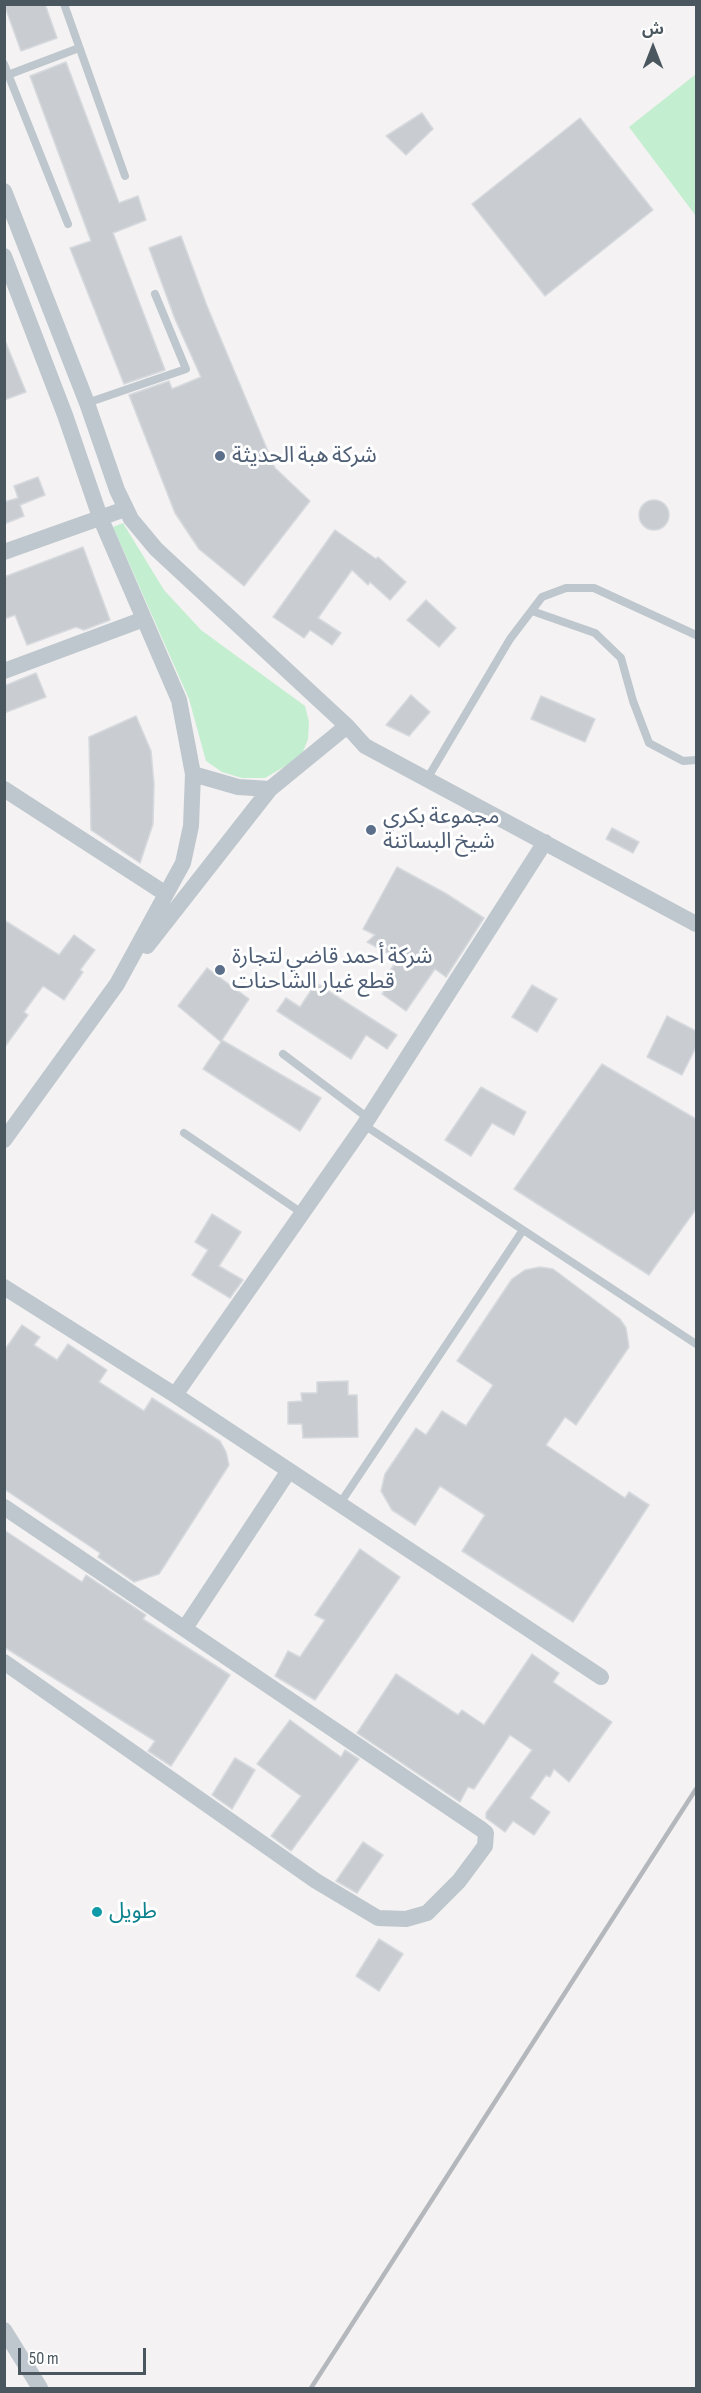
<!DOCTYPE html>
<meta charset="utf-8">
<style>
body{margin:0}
#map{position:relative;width:701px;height:2393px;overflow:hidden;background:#f4f2f2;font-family:"Sofia Sans Condensed","Noto Sans Arabic",sans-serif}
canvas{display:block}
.frame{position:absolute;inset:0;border:6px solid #4a575f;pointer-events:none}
.north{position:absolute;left:623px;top:18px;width:60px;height:60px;-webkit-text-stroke:4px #fff;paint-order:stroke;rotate:0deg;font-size:16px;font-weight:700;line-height:24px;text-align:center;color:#4a575f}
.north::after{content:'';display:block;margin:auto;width:21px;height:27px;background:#4a575f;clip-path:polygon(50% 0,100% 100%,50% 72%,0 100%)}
.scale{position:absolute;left:18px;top:2348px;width:128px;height:27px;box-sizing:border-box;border:3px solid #4a575f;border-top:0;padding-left:8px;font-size:18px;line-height:21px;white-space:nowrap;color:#4a575f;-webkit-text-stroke:4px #fff;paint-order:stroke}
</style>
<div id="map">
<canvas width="701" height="2393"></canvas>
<div class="frame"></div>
<div class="north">ش</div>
<div class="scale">50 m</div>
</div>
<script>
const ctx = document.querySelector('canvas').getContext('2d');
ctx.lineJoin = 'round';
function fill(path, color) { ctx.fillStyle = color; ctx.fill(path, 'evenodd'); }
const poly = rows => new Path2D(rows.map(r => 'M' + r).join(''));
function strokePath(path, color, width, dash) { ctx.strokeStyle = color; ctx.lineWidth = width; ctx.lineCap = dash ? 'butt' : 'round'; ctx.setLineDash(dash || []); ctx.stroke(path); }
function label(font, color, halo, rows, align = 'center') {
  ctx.font = font + ' "Sofia Sans Condensed","Noto Sans Arabic",sans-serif'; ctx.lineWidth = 6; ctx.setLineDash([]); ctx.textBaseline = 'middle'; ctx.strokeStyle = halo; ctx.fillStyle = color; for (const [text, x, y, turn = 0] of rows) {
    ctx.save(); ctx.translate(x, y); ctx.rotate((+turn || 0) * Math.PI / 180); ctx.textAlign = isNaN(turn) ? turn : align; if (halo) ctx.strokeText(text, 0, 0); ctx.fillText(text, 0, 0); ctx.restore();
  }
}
fill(poly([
 [696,74,696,216,629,127],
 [123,523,164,590,201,630,305,706,309,722,308,739,301,757,265,778,242,778,222,772,206,761,189,699,113,527]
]), '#c4eed0');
const building = poly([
 [4,4,45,4,57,38,21,51,4,4],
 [66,62,119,203,138,196,146,220,113,233,165,370,124,384,70,248,91,241,30,76,66,62],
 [422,113,433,129,406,155,386,136,422,113],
 [580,118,653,210,545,296,472,204,580,118],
 [181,236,207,306,275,468,310,501,244,586,199,549,175,513,129,395,169,381,172,389,201,377,175,319,149,248,181,236],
 [4,338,26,392,4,400,4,338],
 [38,477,45,495,20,505,24,516,4,524,4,502,18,498,14,486,38,477],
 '639 515a15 15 0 1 1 30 0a15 15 0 1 1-30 0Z',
 [335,530,376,559,378,557,406,582,390,600,370,582,368,585,352,570,318,618,341,633,332,645,310,630,304,638,273,617,335,530],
 [83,547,110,620,84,630,76,627,27,645,15,615,4,619,4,577,83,547],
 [426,600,456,628,439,647,407,620,426,600],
 [36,673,46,697,4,713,4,686,36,673],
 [411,695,430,712,409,736,386,725,411,695],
 [541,696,595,719,585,742,531,719,541,696],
 [136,716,151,751,154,784,153,824,140,863,91,830,89,737,136,716],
 [612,828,639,842,633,853,606,839,612,828],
 [397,867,445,893,484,918,446,977,435,969,406,1011,382,994,393,978,387,975,398,959,367,942,375,935,363,929,397,867],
 [4,920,59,955,74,935,95,950,80,970,83,972,64,1000,43,986,24,1012,28,1015,4,1048,4,920],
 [207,968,249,999,222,1040,321,1098,300,1131,203,1069,221,1042,178,1006,207,968],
 [316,983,397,1035,387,1049,366,1035,351,1059,277,1011,286,998,300,1007,316,983],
 [532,985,557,999,537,1032,512,1017,532,985],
 [667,1016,696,1031,696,1047,682,1075,647,1057,667,1016],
 [602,1064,696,1119,696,1209,649,1275,514,1189,602,1064],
 [481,1087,526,1112,514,1135,492,1123,471,1156,445,1140,481,1087],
 [212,1214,241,1232,219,1266,243,1280,230,1298,192,1275,208,1250,195,1242,212,1214],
 [540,1267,553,1269,620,1319,626,1328,629,1347,576,1425,565,1417,546,1445,625,1498,629,1492,649,1505,573,1622,462,1551,485,1515,440,1486,415,1525,392,1510,381,1491,385,1474,416,1428,426,1435,442,1411,466,1426,493,1385,457,1361,512,1279,525,1270,540,1267],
 [22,1325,40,1337,34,1345,57,1360,68,1344,107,1370,99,1382,144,1411,152,1398,220,1441,226,1452,229,1465,159,1574,134,1582,98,1557,100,1553,4,1489,4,1351,22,1325],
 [348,1381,348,1395,357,1395,358,1437,303,1438,302,1424,288,1424,288,1402,302,1401,301,1393,317,1393,317,1382,348,1381],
 [4,1530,82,1582,86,1575,146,1615,143,1619,230,1675,171,1766,148,1751,155,1741,4,1647,4,1530],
 [360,1549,400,1577,315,1700,275,1676,288,1651,300,1657,325,1620,315,1615,360,1549],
 [532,1654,559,1673,553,1682,612,1722,569,1782,554,1769,550,1777,546,1775,530,1798,550,1812,534,1835,513,1821,505,1832,486,1818,486,1813,532,1750,510,1735,474,1789,468,1787,460,1802,357,1733,396,1674,458,1715,462,1710,484,1725,532,1654],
 [290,1720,341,1757,345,1750,359,1759,291,1851,271,1836,301,1796,257,1764,290,1720],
 [235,1758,255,1770,232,1809,212,1795,235,1758],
 [363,1842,383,1855,357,1893,336,1881,363,1842],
 [379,1939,403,1954,379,1991,356,1976,379,1939]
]);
fill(building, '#c9cdd1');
strokePath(building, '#d6d9dd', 1.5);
strokePath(poly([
 [64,4,125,176],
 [4,64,68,224],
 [5,76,79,48],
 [87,403,186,369,155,294],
 [532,611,595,633,621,658,633,701,649,743,683,761,696,760],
 [427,779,510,639,542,597,566,588,594,588,696,635],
 [283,1054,368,1118],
 [364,1125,696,1344],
 [184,1133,302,1213],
 [339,1505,523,1230]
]), '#bec7cd', 8);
strokePath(poly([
 [4,191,87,403,117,490,131,519,156,549,347,726,365,746,696,924],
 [4,256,65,415,100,517,179,700,193,774,191,826,183,863,117,984,4,1140],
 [4,552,125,509],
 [4,671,144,619],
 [193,774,238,787,270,789],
 [4,789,166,894],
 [147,946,270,789,347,726],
 [4,1287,175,1395,601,1677],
 [175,1395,364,1125,545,842],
 [4,1507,481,1829,486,1833,485,1846,459,1881,427,1913,406,1919,378,1918,316,1881,4,1662],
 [185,1628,288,1472],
 [4,2330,40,2388]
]), '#bec7cd', 16);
strokePath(poly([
 [311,2388,696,1789]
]), '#b4b8bc', 4.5);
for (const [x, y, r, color] of [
 [220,456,6,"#5c6f8a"],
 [371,830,6,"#5c6f8a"],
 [220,970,6,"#5c6f8a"],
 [97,1912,6,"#0f9aa8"]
]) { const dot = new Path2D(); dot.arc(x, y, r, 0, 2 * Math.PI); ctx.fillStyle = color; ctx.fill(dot); strokePath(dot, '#fff', 2); }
label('22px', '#4e5e75', '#fff', [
 ["شركة هبة الحديثة",232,456],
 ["مجموعة بكري",383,817],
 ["شيخ البساتنة",383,842],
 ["شركة أحمد قاضي لتجارة",232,957],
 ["قطع غيار الشاحنات",232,982]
], 'left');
label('22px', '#0d838f', '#fff', [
 ["طويل",109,1912]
], 'left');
</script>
